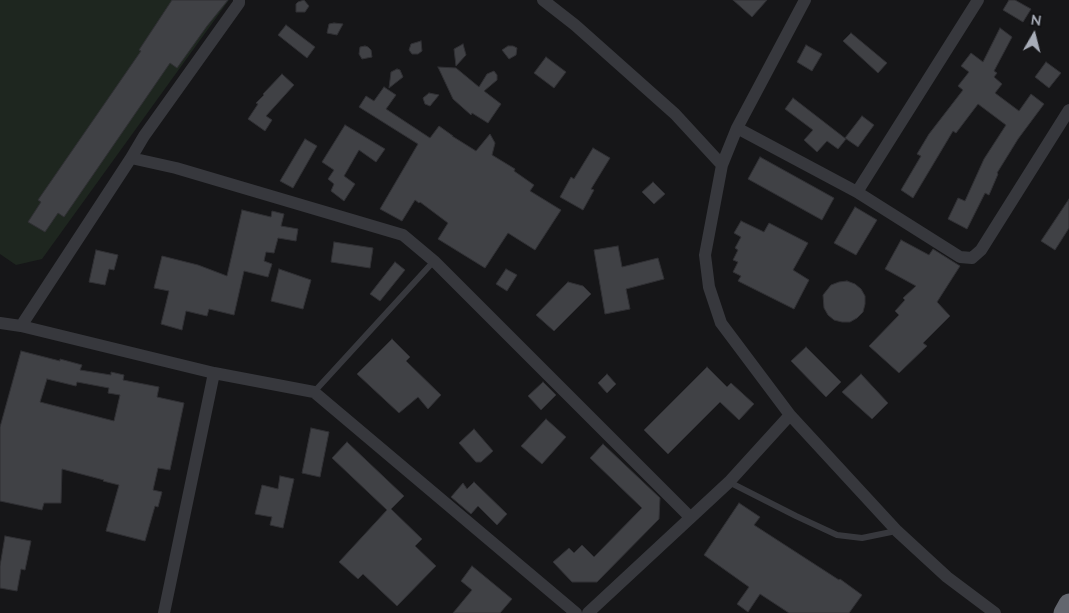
<!DOCTYPE html>
<style>
body{margin:0}
#map{position:relative;width:1069px;height:613px;overflow:hidden;background:#161618;font-family:Mulish,sans-serif}
canvas{display:block}
.north{position:absolute;left:1009px;top:10px;width:50px;height:50px;-webkit-text-stroke:4px #111113;paint-order:stroke;rotate:8deg;font-size:14px;font-weight:700;line-height:20px;text-align:center;color:#a8adb8}
.north::after{content:'';display:block;margin:auto;width:18px;height:22px;background:#a8adb8;clip-path:polygon(50% 0,100% 100%,50% 72%,0 100%)}
</style>
<div id="map">
<canvas width="1069" height="613"></canvas>
<div class="north">N</div>
</div>
<script>
const ctx = document.querySelector('canvas').getContext('2d');
ctx.lineJoin = 'round';
function fill(path, color) { ctx.fillStyle = color; ctx.fill(path, 'evenodd'); }
const poly = rows => new Path2D(rows.map(r => 'M' + r).join(''));
function strokePath(path, color, width, dash) { ctx.strokeStyle = color; ctx.lineWidth = width; ctx.lineCap = dash ? 'butt' : 'round'; ctx.setLineDash(dash || []); ctx.stroke(path); }
fill(poly([
 [0,0,229,0,42,259,16,265,0,254]
]), '#1e261f');
const building = poly([
 [172,0,228,0,207,26,177,68,170,63,64,217,58,213,45,232,28,222,41,202,38,200,141,51,139,50,172,0],
 [304,0,309,6,305,12,296,12,296,4,298,2,304,0],
 [733,0,767,0,752,17,733,0],
 [1009,0,1015,0,1031,9,1023,22,1003,10,1009,0],
 [334,23,343,24,337,35,327,33,329,24,334,23],
 [286,25,315,47,307,58,278,35,286,25],
 [1000,28,1012,37,994,71,997,73,994,77,1002,84,995,93,1019,111,1031,94,1044,104,1018,139,997,173,998,174,989,195,985,193,967,229,948,219,958,198,965,201,984,159,1006,125,978,104,956,133,953,131,913,198,901,190,921,156,917,154,929,134,963,90,958,86,969,72,961,66,971,53,983,62,1000,28],
 [851,33,887,63,878,73,843,41,851,33],
 [421,41,422,51,418,54,412,54,409,50,411,44,421,41],
 [463,44,466,55,456,66,454,49,463,44],
 [806,45,822,54,812,71,797,62,806,45],
 [365,46,368,47,371,50,372,57,362,59,359,54,360,47,365,46],
 [508,46,513,46,517,48,516,55,509,59,502,50,508,46],
 [546,57,566,72,554,88,534,73,546,57],
 [1046,62,1061,73,1049,88,1035,77,1046,62],
 [438,67,456,68,479,87,487,74,494,71,497,75,497,80,484,91,501,104,488,123,472,113,471,115,453,99,438,67],
 [397,69,400,70,403,77,389,88,391,72,397,69],
 [282,74,294,85,266,116,272,120,265,131,248,119,258,104,256,103,264,95,263,94,282,74],
 [384,87,396,95,386,109,430,138,439,126,453,136,452,136,476,151,490,134,495,143,492,155,515,169,514,171,534,185,530,191,561,210,535,250,508,233,485,268,438,239,448,223,420,202,419,203,415,200,402,221,380,209,418,144,359,107,366,96,374,101,384,87],
 [429,93,439,95,430,106,425,104,423,98,429,93],
 [793,98,846,139,838,149,827,141,817,152,804,140,813,130,785,109,793,98],
 [862,116,874,125,858,147,845,138,862,116],
 [345,125,385,149,376,162,359,150,344,176,355,184,344,201,331,191,334,184,328,179,334,170,322,162,345,125],
 [305,139,317,146,293,188,280,181,305,139],
 [593,148,610,158,591,189,594,190,583,210,560,197,571,177,574,179,593,148],
 [760,157,834,198,822,220,748,179,760,157],
 [653,182,665,194,654,204,642,192,653,182],
 [1069,199,1069,228,1055,250,1041,241,1069,199],
 [855,207,877,220,856,255,834,243,855,207],
 [242,210,271,217,272,211,284,214,281,226,298,229,296,241,278,238,274,253,266,252,264,261,272,264,268,277,244,271,234,315,209,309,207,316,186,311,182,330,161,324,169,291,154,288,162,256,198,265,227,276,242,210],
 [741,221,764,232,769,223,808,243,793,270,809,280,794,309,738,281,741,276,733,272,738,262,733,260,738,250,735,248,741,237,734,233,741,221],
 [901,240,929,255,933,249,960,266,937,302,950,316,923,343,927,346,899,373,869,346,899,315,895,311,905,300,903,298,916,286,885,269,901,240],
 [334,242,373,248,370,268,331,262,334,242],
 [618,246,622,267,658,258,664,279,626,289,630,309,605,314,594,250,618,246],
 [96,250,118,255,114,270,109,269,105,285,89,282,96,250],
 [395,262,405,270,380,301,370,294,395,262],
 [279,269,311,280,303,309,271,301,279,269],
 [506,269,517,275,507,291,496,284,506,269],
 [847,281,855,284,861,289,865,296,865,304,863,312,857,318,850,322,842,322,834,320,828,315,824,308,823,295,831,285,839,282,847,281],
 [568,282,583,286,591,294,554,331,536,315,568,282],
 [392,339,410,357,406,361,441,395,428,409,418,397,399,413,357,374,392,339],
 [806,347,841,382,826,397,791,361,806,347],
 [21,351,60,361,60,359,82,365,80,370,111,375,111,372,124,375,123,380,159,387,157,397,184,403,170,470,158,468,153,490,162,492,158,507,155,506,145,541,106,531,119,485,103,481,104,480,62,469,61,503,44,503,42,510,0,501,0,427,21,351],
 [47,379,76,386,77,382,109,388,108,393,120,395,114,421,40,402,47,379],
 [707,367,727,387,731,383,754,404,739,420,720,402,668,454,644,430,707,367],
 [607,374,616,384,607,393,598,383,607,374],
 [861,374,888,403,872,419,842,392,861,374],
 [543,382,556,395,541,410,528,396,543,382],
 [546,419,566,437,542,464,521,446,546,419],
 [311,428,329,432,320,477,302,473,311,428],
 [474,429,493,451,481,462,476,462,459,443,474,429],
 [347,442,404,496,391,509,422,539,415,546,436,566,397,606,363,574,358,579,339,562,387,510,332,458,347,442],
 [603,444,660,498,659,519,597,582,572,582,553,562,569,548,574,553,582,545,594,557,642,508,590,458,603,444],
 [280,476,294,479,283,528,270,525,272,517,255,514,262,485,278,489,280,476],
 [474,482,507,514,497,525,478,506,471,514,451,497,463,483,467,489,474,482],
 [739,503,760,517,754,525,839,580,840,579,862,595,849,613,789,613,760,594,748,612,737,604,749,587,704,555,739,503],
 [5,536,31,541,25,570,21,569,17,591,0,588,0,566,5,536],
 [472,566,512,599,500,613,453,613,472,590,461,581,472,566]
]);
fill(building, '#404145');
strokePath(building, '#303034', 1);
strokePath(poly([
 [314,392,434,261],
 [729,482,796,516,837,535,862,538,896,531]
]), '#37383d', 6);
strokePath(poly([
 [543,0,575,25,675,114,722,165],
 [805,0,737,128,722,165,705,255,709,287,721,323,790,415,897,531,947,577,995,613],
 [737,128,857,192,960,257,972,258,981,250,1069,110],
 [131,158,144,136,239,3,239,0],
 [857,192,978,0],
 [0,323,21,326,214,373,314,392,576,613],
 [21,326,131,158,176,168,403,235,434,261,690,517],
 [164,613,214,373],
 [588,613,729,482,790,415]
]), '#37383d', 12);
strokePath(poly([
 [1064,613,1069,604]
]), '#63666e', 21);
</script>
